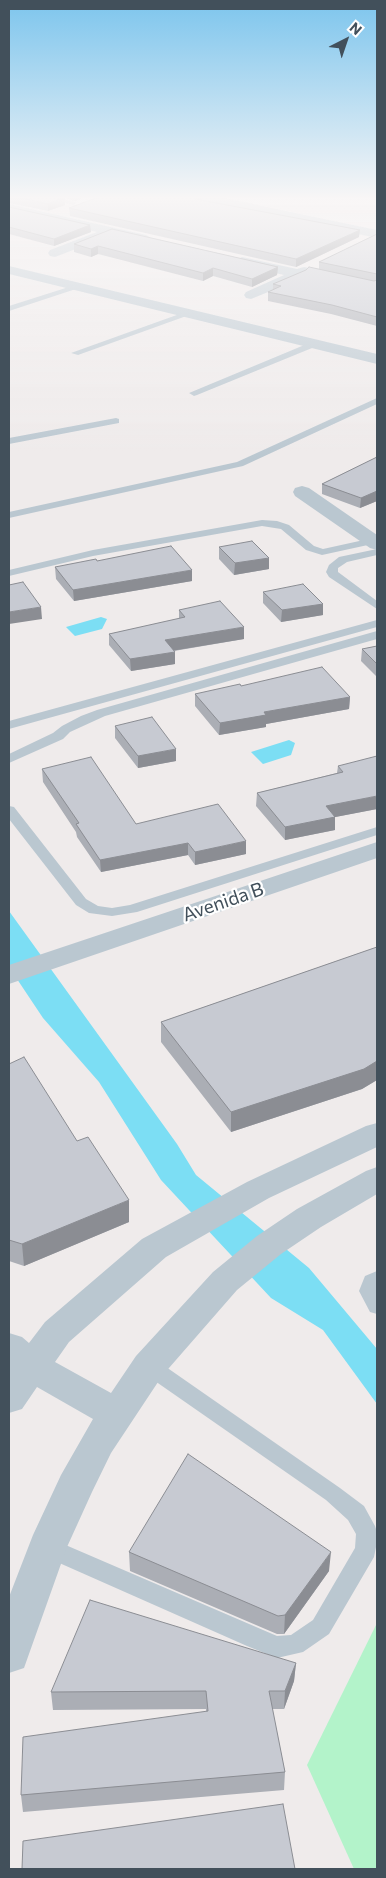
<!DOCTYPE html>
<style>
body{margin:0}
#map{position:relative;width:386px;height:1878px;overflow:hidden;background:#efebeb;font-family:Commissioner,sans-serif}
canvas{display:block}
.frame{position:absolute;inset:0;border:10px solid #42505b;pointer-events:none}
.north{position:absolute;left:321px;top:15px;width:50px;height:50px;-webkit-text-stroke:4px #fff;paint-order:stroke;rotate:41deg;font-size:14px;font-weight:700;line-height:20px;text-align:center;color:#42505b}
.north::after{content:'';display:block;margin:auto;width:18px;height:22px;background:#42505b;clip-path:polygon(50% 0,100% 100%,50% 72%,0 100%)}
</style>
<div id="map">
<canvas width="386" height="1878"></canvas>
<div class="frame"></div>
<div class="north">N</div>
</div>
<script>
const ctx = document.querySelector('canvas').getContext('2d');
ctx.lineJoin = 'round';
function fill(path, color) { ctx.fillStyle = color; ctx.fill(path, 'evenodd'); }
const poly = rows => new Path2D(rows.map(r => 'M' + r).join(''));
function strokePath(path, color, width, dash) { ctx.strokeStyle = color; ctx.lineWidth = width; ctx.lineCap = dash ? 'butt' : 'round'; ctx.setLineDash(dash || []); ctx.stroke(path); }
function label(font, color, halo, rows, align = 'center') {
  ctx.font = font + ' Commissioner,sans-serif'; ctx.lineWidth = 4.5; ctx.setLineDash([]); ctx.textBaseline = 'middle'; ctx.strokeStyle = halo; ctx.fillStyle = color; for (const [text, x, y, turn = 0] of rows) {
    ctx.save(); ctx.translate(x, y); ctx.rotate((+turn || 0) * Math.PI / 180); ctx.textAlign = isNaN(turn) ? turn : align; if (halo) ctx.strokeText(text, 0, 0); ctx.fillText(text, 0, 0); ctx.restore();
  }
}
fill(poly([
 [377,1623,377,1869,354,1869,307,1765]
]), '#b3f3ca');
fill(poly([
 [101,617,107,619,102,629,75,636,66,627],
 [289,740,295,743,291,755,263,764,251,752],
 [9,911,177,1144,196,1175,309,1268,377,1349,377,1404,323,1330,271,1298,161,1180,99,1082,43,1018,9,967]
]), '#7cdef4');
fill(poly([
 [45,197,57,197,76,203,73,205,45,197],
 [75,285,82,287,9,311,9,306,75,285],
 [185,312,192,314,78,355,71,353,185,312],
 [314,341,318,344,317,346,197,395,194,396,189,393,314,341],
 [377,398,377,404,243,466,9,518,9,512,237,462,377,398],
 [116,418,119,419,119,423,9,444,9,438,116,418],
 [262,520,277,521,289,525,314,546,323,549,373,538,377,539,377,543,322,555,306,550,281,529,262,526,93,556,9,576,9,570,93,550,262,520],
 [377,549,377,555,347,562,338,568,338,572,377,601,377,609,329,577,326,572,329,565,339,557,377,549],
 [377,620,377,627,9,729,9,721,377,620],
 [377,631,377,639,105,716,70,732,63,739,9,763,9,754,53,733,62,726,81,716,97,710,377,631],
 [9,806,14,807,86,899,98,906,112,908,130,905,377,827,377,835,137,912,112,916,89,913,76,905,9,819,9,806],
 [377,1271,377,1314,370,1312,359,1291,365,1276,377,1271],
 [149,1358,156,1360,340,1488,364,1506,375,1526,377,1532,377,1542,374,1557,329,1634,303,1652,277,1658,247,1646,39,1554,36,1547,39,1540,47,1537,277,1636,291,1635,313,1620,355,1548,356,1534,348,1520,326,1500,142,1372,139,1366,142,1360,149,1358]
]), '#bac7d0');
fill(poly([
 [194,197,219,197,377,230,377,238,200,201,194,197],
 [9,204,146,235,153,239,146,243,112,235,55,257,50,256,48,253,50,250,97,232,9,212,9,204],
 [242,257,297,269,304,267,309,268,311,271,305,277,251,299,246,298,244,295,246,292,284,275,237,264,235,261,242,257],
 [9,266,377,354,377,364,9,274,9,266],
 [302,486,309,488,377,535,377,550,370,548,295,496,293,492,295,488,302,486],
 [377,842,377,858,9,984,9,965,377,842],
 [377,1123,377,1147,269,1198,166,1257,69,1342,55,1362,111,1393,136,1356,213,1272,257,1236,297,1209,366,1171,377,1167,377,1194,321,1227,281,1254,237,1290,162,1376,111,1453,92,1492,67,1547,24,1668,9,1673,9,1597,33,1535,61,1475,93,1419,37,1387,22,1409,9,1413,9,1333,22,1337,29,1343,45,1322,142,1239,247,1182,366,1126,377,1123]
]), '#bac7d0');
fill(poly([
 [9,197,84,197,75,201,64,197,65,205,48,211,9,203],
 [99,197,202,197,202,200,359,237,296,267,70,216,69,208],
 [9,207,90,225,91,232,54,246,9,234],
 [112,229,278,267,277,275,252,287,213,276,203,281,98,254,91,257,74,252,74,244],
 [377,234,377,326,331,314,268,301,268,292,273,290,273,284,319,269,319,262],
 [377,457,377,501,360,508,322,494,322,484],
 [219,547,269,558,269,569,234,575,219,559],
 [97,561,192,581,74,601,56,579,55,567],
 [263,592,323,604,323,615,281,622,263,603],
 [179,610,244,639,174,651,175,664,131,671,109,645,109,634,179,619],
 [377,646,377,677,361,661,362,649],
 [241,686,350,697,349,709,266,724,266,727,219,735,195,706,195,694],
 [115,726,176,761,138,768,115,738],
 [338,766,377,809,335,817,335,830,285,840,256,806,257,793,337,773],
 [42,769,136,824,246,854,195,865,188,855,101,872,77,837,76,832,43,782],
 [377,947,377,1080,362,1089,231,1132,161,1042,161,1022],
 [9,1064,129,1222,24,1266,9,1261],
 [129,1552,329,1571,284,1634,277,1634,130,1571],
 [296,1663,294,1681,284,1709,272,1709,285,1772,284,1790,23,1812,21,1795,206,1712,206,1709,53,1710,51,1692]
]), '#abaeb5');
fill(poly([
 [64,197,65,205,48,211,48,204],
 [75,197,84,197,75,201],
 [199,197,202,197,202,203,195,199],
 [90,225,91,232,54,246,54,239],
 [360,230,359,237,296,267,296,259],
 [98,246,98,254,91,257,91,249],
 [278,267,277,275,252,287,252,279],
 [213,268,213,276,203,281,203,273],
 [377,491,377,501,360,508,361,498],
 [269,558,269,569,234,575,235,563],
 [192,570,192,581,74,601,73,590],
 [323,604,323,615,281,622,282,610],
 [41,607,42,619,9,624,9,612],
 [244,627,244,639,165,652,165,640],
 [175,652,175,664,131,671,130,659],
 [350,697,349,709,266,724,266,727,219,735,220,723,264,712],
 [176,749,176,761,138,768,138,756],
 [377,796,377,809,325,819,326,806],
 [335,817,335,830,285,840,285,827],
 [246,841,246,854,195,865,195,852],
 [188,843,188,855,101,872,100,860],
 [377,1061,377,1080,362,1089,231,1132,231,1112],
 [129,1200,129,1222,24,1266,22,1244],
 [331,1552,329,1571,284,1634,285,1615],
 [296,1663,294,1681,284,1709,285,1691]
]), '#8b8d93');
const building = poly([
 [17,197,64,197,48,204,17,197],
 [99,197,199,197,195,199,360,230,296,259,69,208,99,197],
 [9,207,90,225,54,239,9,227,9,207],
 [112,229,278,267,252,279,213,268,203,273,98,246,91,249,74,244,112,229],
 [377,234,377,274,319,262,377,234],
 [309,267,374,281,377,280,377,317,332,305,268,292,281,286,273,284,306,270,309,267],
 [377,457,377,491,361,498,322,484,377,457],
 [252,541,269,558,235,563,219,547,252,541],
 [171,546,192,570,73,590,55,567,96,559,97,561,171,546],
 [23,582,41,607,9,612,9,585,23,582],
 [303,584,323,604,282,610,263,592,303,584],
 [220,601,244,627,165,640,175,652,130,659,109,634,185,617,179,610,220,601],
 [377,646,377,664,362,649,377,646],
 [322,667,350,697,264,712,266,715,220,723,195,694,240,684,241,686,322,667],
 [152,717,176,749,138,756,115,726,152,717],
 [377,756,377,796,326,806,335,817,285,827,257,793,343,772,338,766,377,756],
 [91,757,136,824,218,804,246,841,195,852,188,843,100,860,76,824,79,823,42,769,91,757],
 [377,947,377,1061,364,1069,231,1112,161,1022,377,947],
 [24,1057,77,1141,88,1137,129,1200,22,1244,9,1240,9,1064,24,1057],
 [188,1454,331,1552,285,1615,278,1616,129,1552,188,1454],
 [90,1600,296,1663,285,1691,269,1691,285,1772,21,1795,23,1737,208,1711,206,1691,51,1692,90,1600],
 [283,1804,295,1869,22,1869,23,1841,283,1804]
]);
fill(building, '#c7cad2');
strokePath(building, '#8b8d93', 1);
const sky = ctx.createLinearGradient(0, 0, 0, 460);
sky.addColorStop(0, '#7dc5ed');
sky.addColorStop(0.43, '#f8f6f6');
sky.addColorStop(1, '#f8f6f600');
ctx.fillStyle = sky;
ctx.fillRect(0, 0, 386, 460);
label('19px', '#42505b', '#fff', [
 ["Avenida B",223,902,-19]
]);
</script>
